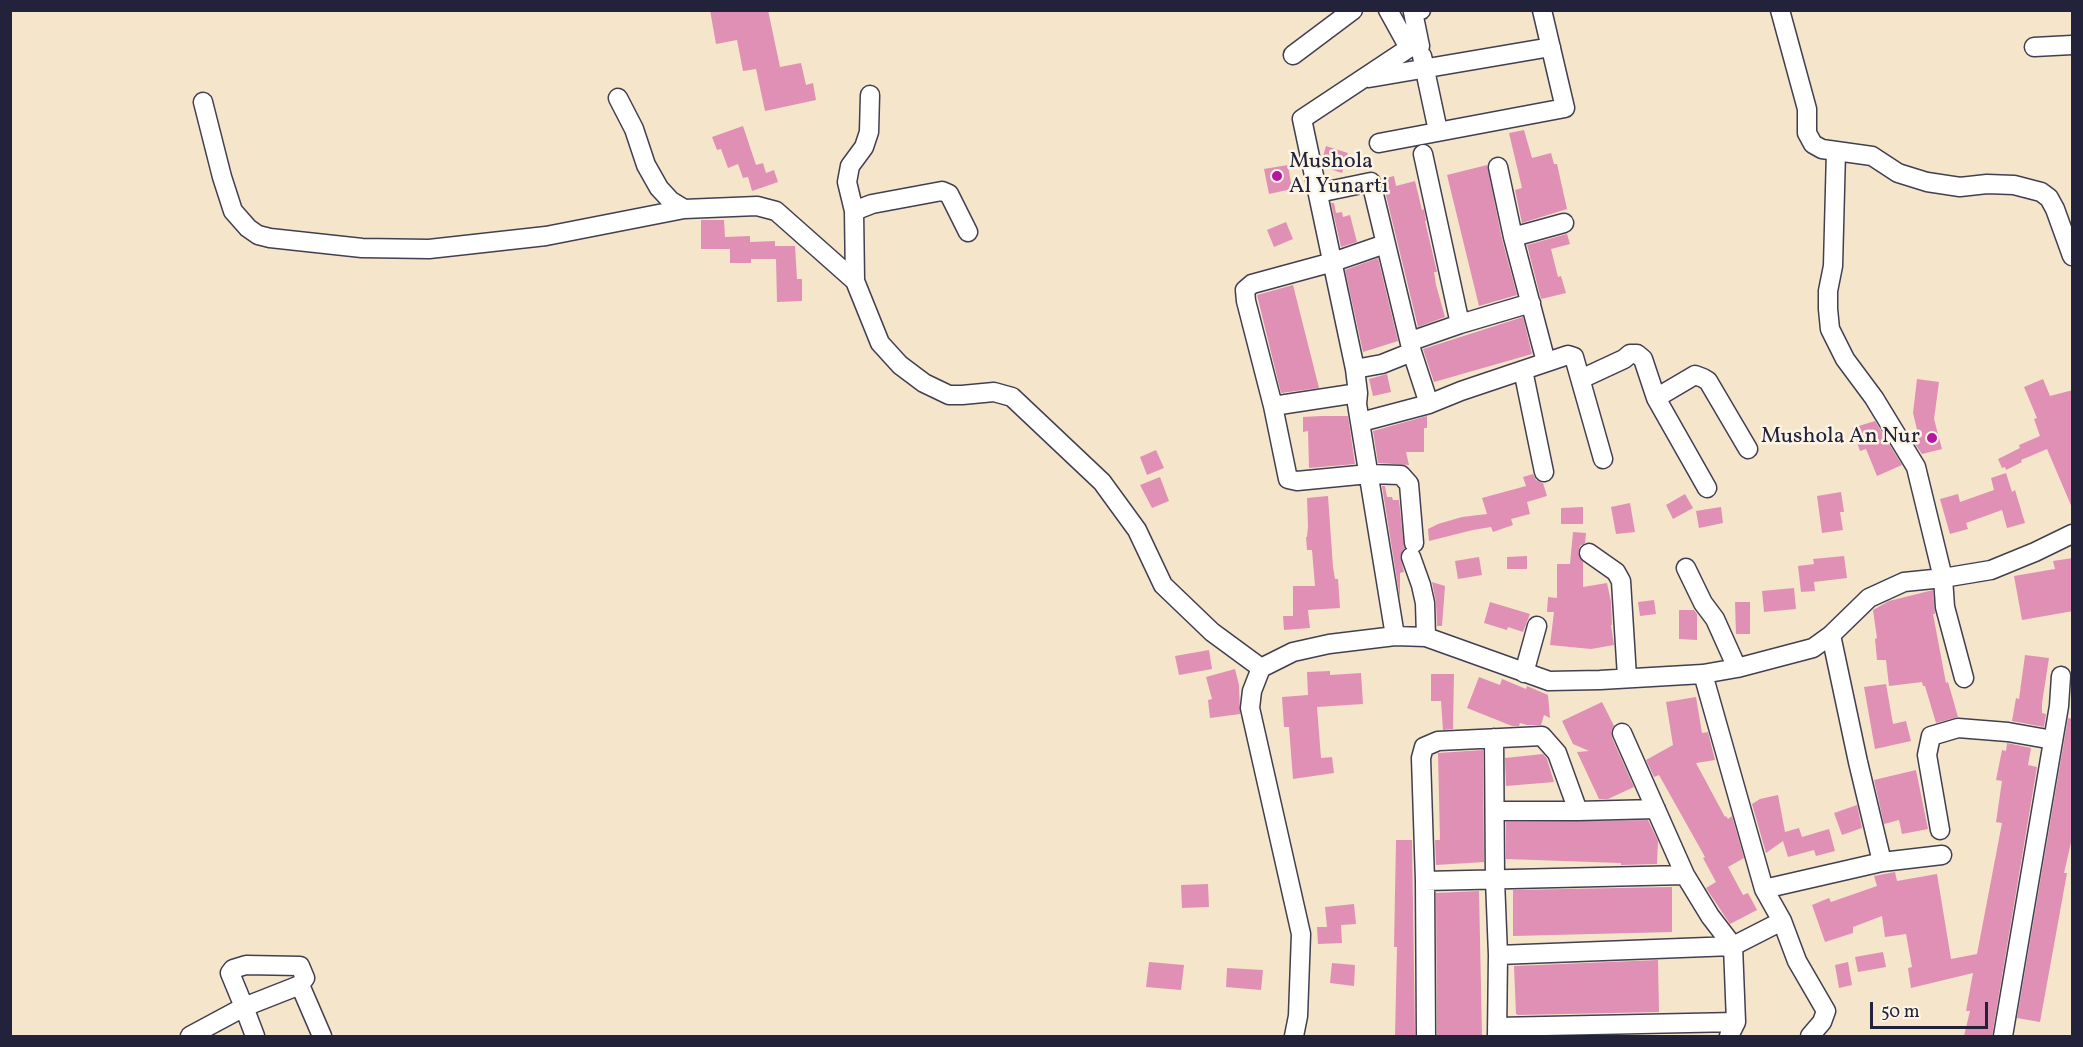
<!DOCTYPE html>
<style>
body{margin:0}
#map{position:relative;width:2083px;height:1047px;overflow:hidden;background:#f5e5cb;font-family:Vollkorn,serif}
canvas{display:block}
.frame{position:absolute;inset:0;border:12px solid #22223b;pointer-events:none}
.scale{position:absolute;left:1870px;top:1002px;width:118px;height:27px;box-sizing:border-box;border:3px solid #22223b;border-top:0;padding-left:8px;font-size:18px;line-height:21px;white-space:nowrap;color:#22223b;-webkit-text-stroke:4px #fcf5e5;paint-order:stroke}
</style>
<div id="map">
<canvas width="2083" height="1047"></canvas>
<div class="frame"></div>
<div class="scale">50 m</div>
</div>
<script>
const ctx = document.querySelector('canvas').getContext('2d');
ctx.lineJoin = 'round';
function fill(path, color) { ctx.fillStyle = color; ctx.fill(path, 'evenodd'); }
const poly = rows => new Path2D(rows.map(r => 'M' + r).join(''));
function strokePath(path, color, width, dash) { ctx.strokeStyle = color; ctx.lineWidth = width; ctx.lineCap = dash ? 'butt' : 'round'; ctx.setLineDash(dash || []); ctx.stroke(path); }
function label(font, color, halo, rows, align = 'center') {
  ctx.font = font + ' Vollkorn,serif'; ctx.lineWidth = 5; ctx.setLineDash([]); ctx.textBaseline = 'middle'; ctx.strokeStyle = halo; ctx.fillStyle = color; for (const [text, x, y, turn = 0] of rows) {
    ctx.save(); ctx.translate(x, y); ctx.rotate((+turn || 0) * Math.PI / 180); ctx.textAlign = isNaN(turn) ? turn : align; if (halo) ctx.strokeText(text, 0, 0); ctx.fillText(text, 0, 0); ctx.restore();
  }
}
fill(poly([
 [710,10,768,10,780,67,801,63,806,85,813,83,816,100,765,111,756,69,743,71,737,40,716,44],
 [743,126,756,165,763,163,766,173,774,170,778,182,752,191,748,177,743,178,738,164,728,168,721,149,717,150,712,137],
 [1524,130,1532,158,1551,153,1554,164,1557,164,1567,209,1522,223,1515,190,1522,188,1509,133],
 [1326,146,1348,153,1342,173,1324,167,1322,160],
 [1288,165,1292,189,1269,194,1264,169],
 [1487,165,1502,239,1517,295,1479,306,1447,175],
 [1394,176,1396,186,1415,181,1422,210,1424,209,1426,221,1425,221,1437,272,1434,272,1436,285,1445,317,1418,327,1382,179],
 [1331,203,1334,203,1336,213,1342,212,1343,217,1350,215,1357,242,1341,247],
 [701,220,724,220,725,237,750,236,750,242,775,241,775,246,795,246,797,279,802,279,802,301,777,302,776,259,751,259,751,263,730,263,730,249,701,249],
 [1286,222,1293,239,1274,247,1267,230],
 [1567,234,1570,244,1551,249,1558,277,1561,276,1566,293,1541,299,1527,245],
 [1378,258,1398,341,1363,352,1345,270],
 [1293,285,1319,388,1281,393,1257,295],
 [1523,317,1532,354,1434,382,1423,349],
 [1387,374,1391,392,1373,396,1369,379],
 [1917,379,1939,382,1934,419,1942,449,1922,454,1913,441,1919,438,1913,413],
 [2043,379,2050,396,2073,390,2073,510,2047,449,2021,460,2022,462,2006,470,2005,467,2002,468,1998,459,2020,448,2019,445,2040,436,2034,419,2037,418,2024,387],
 [1321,416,1348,416,1355,464,1309,468,1308,431,1303,432,1303,417],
 [1427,416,1427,428,1424,428,1424,452,1406,452,1409,465,1378,463,1373,431],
 [1875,421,1902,465,1877,476,1866,449,1860,451,1852,428],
 [1156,450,1164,468,1147,475,1140,457],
 [2006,473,2012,492,2015,490,2025,523,2007,528,2002,510,1966,523,1968,529,1950,534,1940,499,1958,494,1960,502,1994,490,1991,478],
 [1533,474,1536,480,1543,483,1547,496,1527,502,1530,514,1511,519,1513,525,1493,532,1491,527,1473,530,1429,541,1428,529,1438,524,1462,517,1487,514,1482,498,1526,486,1523,477],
 [1160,477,1169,501,1152,508,1140,485],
 [1382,486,1385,486,1387,497,1392,497,1393,500,1399,500,1404,548,1400,556,1404,572,1400,573,1400,599],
 [1841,492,1844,512,1840,512,1843,530,1822,533,1817,496],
 [1685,494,1693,508,1673,519,1666,505],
 [1328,496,1333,567,1335,579,1338,579,1340,608,1308,610,1310,628,1284,630,1283,616,1293,616,1293,586,1315,586,1312,550,1307,550,1306,537,1307,537,1308,526,1307,498],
 [1630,503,1635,532,1616,534,1611,507],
 [1583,507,1583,524,1561,524,1561,508],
 [1721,507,1723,523,1699,528,1696,511],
 [1573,532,1586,533,1585,543,1580,546,1578,553,1583,562,1583,587,1607,583,1611,602,1612,625,1611,625,1614,645,1591,649,1550,645,1554,612,1547,612,1548,597,1557,598,1557,564,1570,564],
 [1527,556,1527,569,1507,569,1507,557],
 [1844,556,1847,578,1814,582,1815,591,1801,592,1798,566,1814,564,1813,559],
 [1479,557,1482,575,1458,579,1455,561],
 [2073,558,2073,611,2022,620,2014,576,2055,569,2053,561],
 [1432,582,1445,586,1442,626,1437,626,1436,602],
 [1794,588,1796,609,1764,612,1762,591],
 [1933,590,1935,614,1933,614,1946,683,1948,682,1958,717,1936,723,1925,686,1923,686,1922,682,1889,686,1886,660,1877,660,1875,639,1877,638,1873,610,1889,601],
 [1654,600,1656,614,1640,616,1638,602],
 [1490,602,1530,614,1523,632,1508,627,1507,630,1484,623],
 [1735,602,1750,602,1750,634,1736,634],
 [1679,610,1694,610,1697,614,1697,640,1679,639],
 [1209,650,1212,669,1179,675,1175,656],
 [2025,655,2049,658,2042,703,2042,713,2046,714,2044,727,2012,721,2016,698,2019,699],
 [1235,669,1239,685,1240,714,1210,718,1208,700,1212,699,1206,677],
 [1330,671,1330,675,1361,673,1363,704,1317,707,1321,758,1332,757,1334,773,1293,779,1289,727,1284,727,1282,697,1308,695,1307,672],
 [1431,674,1454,674,1453,729,1443,730,1441,701,1431,701],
 [1479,677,1500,685,1502,679,1526,689,1527,686,1548,695,1550,718,1544,715,1541,725,1527,725,1520,723,1519,726,1512,726,1467,708],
 [1886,684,1893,724,1906,721,1911,741,1875,749,1864,687],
 [1696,697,1702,733,1708,732,1715,760,1696,763,1725,817,1726,816,1728,819,1732,816,1744,858,1728,867,1743,895,1748,893,1757,910,1730,924,1706,888,1716,882,1703,858,1705,857,1659,775,1654,777,1646,760,1673,745,1666,702],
 [1602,702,1614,726,1611,731,1612,738,1634,787,1608,799,1599,799,1577,752,1589,751,1573,744,1562,721],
 [2068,718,2073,719,2073,834,2064,873,2067,873,2040,1022,2017,1018],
 [2007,743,2031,748,2028,765,2037,767,1992,1036,1964,1036,1970,1011,1966,1011,1973,973,1911,988,1908,968,1912,967,1906,934,1885,937,1882,916,1853,927,1853,933,1825,942,1812,905,1829,898,1831,902,1877,886,1874,876,1895,872,1897,881,1937,874,1951,959,1977,954,2002,823,1996,822,2002,781,1996,780,2002,750,2006,751],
 [1483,750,1484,862,1436,865,1435,840,1440,840,1438,753],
 [1543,754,1547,759,1554,782,1506,786,1505,758],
 [1916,770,1928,829,1902,834,1899,820,1884,824,1874,780],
 [1778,795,1785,832,1799,828,1802,837,1829,829,1835,851,1816,856,1814,850,1788,857,1783,841,1766,853,1752,804,1760,799],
 [1857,805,1862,828,1842,835,1834,813],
 [1648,820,1658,841,1657,864,1621,865,1621,863,1506,859,1506,822],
 [1396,840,1412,840,1415,1036,1395,1036,1397,947,1394,947],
 [1208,884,1209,907,1182,908,1181,885],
 [1672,887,1672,932,1513,936,1513,890],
 [1479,891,1482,1036,1437,1036,1436,893],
 [1354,904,1356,924,1341,925,1342,943,1318,944,1317,927,1327,927,1325,907],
 [1883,952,1886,967,1858,972,1855,957],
 [1658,960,1659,1012,1518,1015,1516,1014,1514,966],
 [1149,962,1184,965,1181,990,1146,987],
 [1848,962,1852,985,1839,988,1835,965],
 [1332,963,1355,965,1354,986,1330,983],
 [1227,968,1263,970,1261,990,1226,987]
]), '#e090b5');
const minor = poly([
 [1388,10,1409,48],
 [1780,10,1807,109,1807,133,1813,144,1822,149,1872,156,1898,173,1927,182,1960,187,1987,184,2014,185,2041,192,2049,198,2055,209,2072,256],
 [2034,47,2072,45],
 [1293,55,1353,10],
 [1422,56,1438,131],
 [1369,78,1551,47],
 [618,98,634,129,646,165,659,188,671,201,684,209,757,206,776,211,855,281,880,343,900,365,924,383,949,395,962,395,994,392,1012,397,1102,482,1137,530,1163,585,1212,632,1261,668],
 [203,102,222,177,233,211,248,228,258,235,270,238,362,248,429,249,546,236,684,209],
 [1379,143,1565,108,1542,10],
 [1836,151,1833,266,1828,291,1828,309,1830,329,1845,359,1874,398,1916,467,1943,578,1945,607,1964,678],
 [1423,154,1460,324],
 [1498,167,1513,237,1546,362],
 [1318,193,1371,182,1412,352,1429,404],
 [854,211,847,182,850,166,864,147,869,132,870,95],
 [1513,237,1564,223],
 [1385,244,1333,262,1252,284,1245,290,1246,301,1273,406,1288,479,1297,481,1369,474,1401,475,1409,484,1414,543],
 [855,281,854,211,872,204,942,191,949,194,968,232],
 [1411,341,1460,324,1531,303],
 [1355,369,1382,364,1412,352],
 [1523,370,1544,472],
 [1581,379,1624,359,1630,354,1637,354,1643,359,1656,398,1695,375,1703,378,1708,381,1748,449],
 [1656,398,1707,488],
 [1273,406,1358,393],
 [1361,422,1429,404,1461,391,1568,355,1574,357,1603,459],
 [1589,553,1616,572,1621,581,1627,677],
 [1411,557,1421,585,1425,603,1426,637],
 [1686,568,1703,603,1715,619,1737,668],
 [1831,635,1858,762,1882,862],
 [1395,636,1357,404,1358,393,1355,369,1302,119,1409,48,1420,46,1413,12,1421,10],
 [1524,673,1537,626],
 [1703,674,1764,889,1782,921,1797,961,1826,1011,1822,1022,1810,1036],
 [1622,733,1685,875,1710,916,1733,946,1736,1022,1729,1036],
 [1494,738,1495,880,1498,955,1497,1036],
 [1495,811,1578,811,1656,809],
 [1940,830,1927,755,1931,736,1958,728,2008,732,2053,740],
 [1425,881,1685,875],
 [1764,889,1882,862,1942,855],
 [1498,955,1733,946,1782,921],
 [300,985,322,1036],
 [1497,1027,1736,1022],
 [190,1036,244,1007,300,985,305,978,300,966,246,965,233,969,230,973,244,1007,255,1036],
 [1294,1036,1298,1016,1301,934,1250,708,1252,691,1261,668,1293,652,1329,644,1395,636,1426,637,1549,681,1600,680,1703,674,1737,668,1813,648,1831,635,1869,598,1904,582,1943,578,1991,570,2035,552,2072,534],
 [1426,1036,1425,881,1421,758,1424,747,1438,741,1542,736,1557,753,1578,811],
 [2003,1036,2059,706,2061,676]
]);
strokePath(minor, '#423f51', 21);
strokePath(minor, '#fff', 18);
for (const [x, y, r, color] of [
 [1277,176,6,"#b5179e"],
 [1932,438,6,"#b5179e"]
]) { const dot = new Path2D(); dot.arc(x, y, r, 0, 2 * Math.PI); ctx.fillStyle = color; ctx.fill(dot); strokePath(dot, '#fcf5e5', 2); }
label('22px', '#22223b', '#fcf5e5', [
 ["Mushola",1289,163],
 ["Al Yunarti",1289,188],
 ["Mushola An Nur",1920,438,"right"]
], 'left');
</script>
